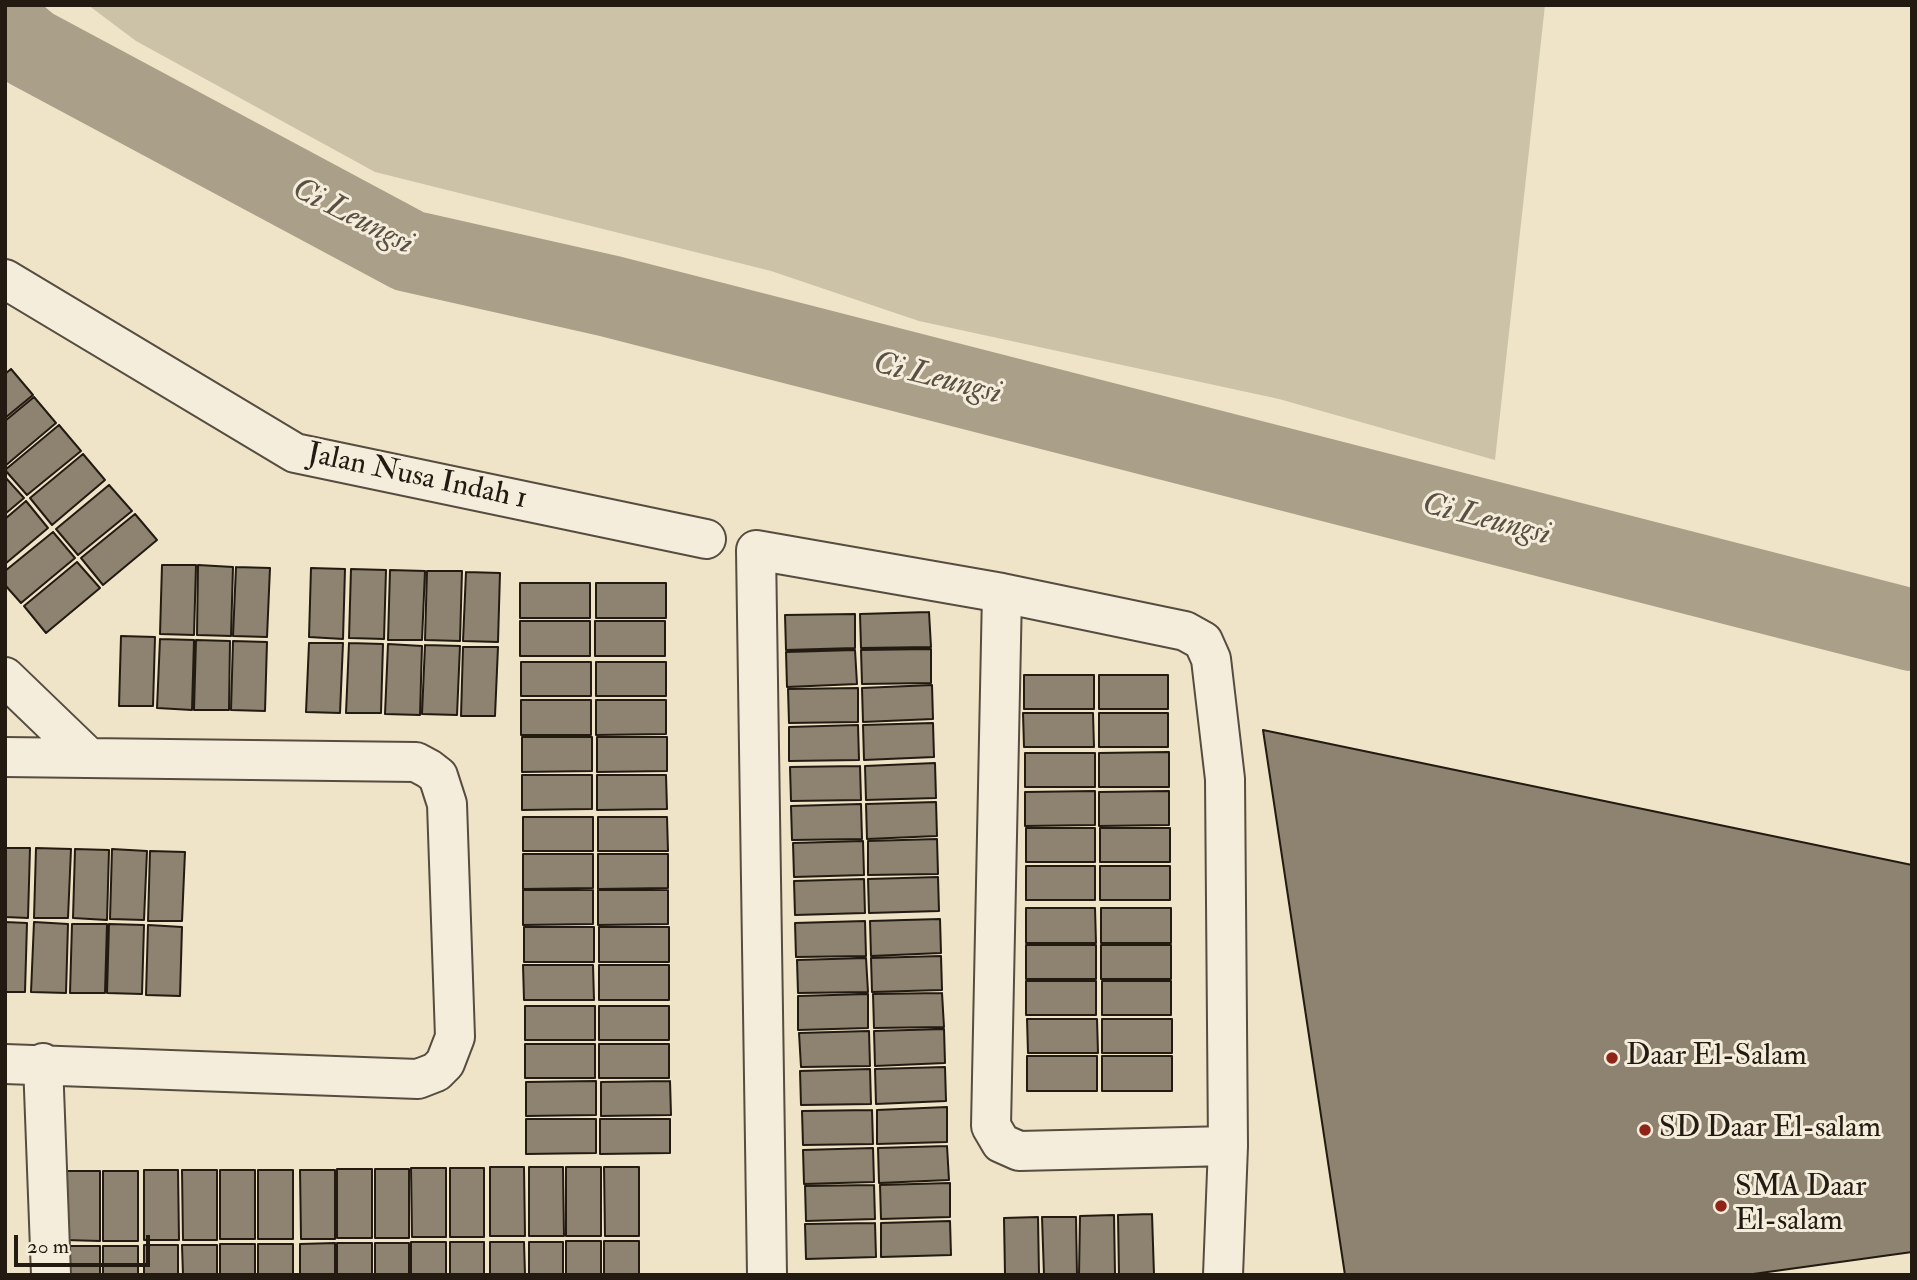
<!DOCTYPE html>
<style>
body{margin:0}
#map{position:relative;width:1917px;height:1280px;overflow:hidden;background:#efe4c7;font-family:"IM FELL Double Pica",serif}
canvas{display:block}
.frame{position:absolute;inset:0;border:7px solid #231a12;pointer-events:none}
.scale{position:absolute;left:14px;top:1235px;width:136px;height:32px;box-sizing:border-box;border:4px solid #231a12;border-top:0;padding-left:9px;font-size:21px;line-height:24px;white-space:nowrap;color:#231a12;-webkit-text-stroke:5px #f5eddb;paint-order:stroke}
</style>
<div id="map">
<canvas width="1917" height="1280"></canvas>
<div class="frame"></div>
<div class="scale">20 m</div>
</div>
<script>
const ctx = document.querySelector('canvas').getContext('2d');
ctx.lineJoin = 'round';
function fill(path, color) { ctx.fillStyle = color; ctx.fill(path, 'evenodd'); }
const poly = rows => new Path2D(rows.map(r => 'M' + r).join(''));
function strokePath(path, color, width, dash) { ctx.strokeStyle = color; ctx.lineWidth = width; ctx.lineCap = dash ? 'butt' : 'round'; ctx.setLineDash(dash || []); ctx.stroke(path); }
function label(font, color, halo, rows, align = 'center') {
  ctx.font = font + ' "IM FELL Double Pica",serif'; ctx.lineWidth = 6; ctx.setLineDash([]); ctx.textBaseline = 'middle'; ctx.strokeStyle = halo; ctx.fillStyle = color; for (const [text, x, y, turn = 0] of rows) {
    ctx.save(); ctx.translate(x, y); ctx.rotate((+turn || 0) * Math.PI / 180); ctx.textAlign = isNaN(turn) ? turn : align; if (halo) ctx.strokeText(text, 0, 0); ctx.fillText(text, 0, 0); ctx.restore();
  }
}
fill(poly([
 [88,5,1545,5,1495,460,1279,399,919,321,771,271,375,172,136,41]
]), '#ccc2a8');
strokePath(poly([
 [5,27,30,48,409,251,609,296,1912,630]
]), '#aa9f89', 82);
const building = poly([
 [11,369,33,395,5,418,5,374,11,369],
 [34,397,56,423,5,466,5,421,34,397],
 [59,425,81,451,27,495,5,470,59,425],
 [83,454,105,480,52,525,30,498,83,454],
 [5,477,24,498,5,514,5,477],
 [109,485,132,511,78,555,56,529,109,485],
 [26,501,48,528,5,564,5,519,26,501],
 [135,514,157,540,103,585,81,558,135,514],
 [53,532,75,558,21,603,5,585,5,571,53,532],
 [77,562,100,588,46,633,24,606,77,562],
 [162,565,196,565,194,635,160,634,162,565],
 [198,565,233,567,231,636,197,635,198,565],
 [236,567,270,568,267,637,233,636,236,567],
 [311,568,345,569,343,639,309,637,311,568],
 [351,569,386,570,384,639,349,638,351,569],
 [390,570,425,571,422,640,388,640,390,570],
 [427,571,462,571,460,641,425,640,427,571],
 [466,572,500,573,498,642,463,641,466,572],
 [520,583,590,583,590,618,520,618,520,583],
 [596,583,666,583,666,618,596,618,596,583],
 [929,612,931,647,861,648,860,614,929,612],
 [855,614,855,648,786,650,785,615,855,614],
 [520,621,590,621,590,656,520,656,520,621],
 [595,621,665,621,665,656,595,656,595,621],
 [121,636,155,637,153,706,119,706,121,636],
 [160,639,194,640,192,710,157,708,160,639],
 [196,640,230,641,229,710,194,710,196,640],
 [233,641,267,642,265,711,231,710,233,641],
 [309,643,343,643,340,713,306,712,309,643],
 [349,643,383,644,381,713,346,713,349,643],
 [388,644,422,646,420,715,385,714,388,644],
 [425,645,460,646,457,715,422,714,425,645],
 [463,647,498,647,495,716,461,716,463,647],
 [931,649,931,683,862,684,861,650,931,649],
 [855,650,857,684,787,687,786,652,855,650],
 [521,662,591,662,591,696,521,696,521,662],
 [596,662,666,662,666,696,596,696,596,662],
 [1024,675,1094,675,1094,709,1024,709,1024,675],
 [1099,675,1168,675,1168,709,1099,709,1099,675],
 [932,685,933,719,863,722,862,688,932,685],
 [858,688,858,722,789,723,788,689,858,688],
 [521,700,591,700,591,735,521,735,521,700],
 [596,700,666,700,666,734,596,735,596,700],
 [1023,713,1093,713,1094,747,1024,747,1023,713],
 [1099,713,1168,713,1168,747,1099,747,1099,713],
 [933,723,934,757,864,760,863,725,933,723],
 [858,725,859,760,789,761,789,727,858,725],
 [1263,730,1912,865,1912,1252,1746,1275,1345,1275,1263,730],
 [522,737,592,737,592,771,522,772,522,737],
 [597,737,667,737,667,771,597,772,597,737],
 [1169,752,1169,787,1099,787,1099,753,1169,752],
 [1025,753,1095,753,1095,787,1025,787,1025,753],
 [935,763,936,798,866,800,865,766,935,763],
 [860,766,861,800,791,801,790,767,860,766],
 [522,775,592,775,592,809,522,810,522,775],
 [597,775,666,775,667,809,597,810,597,775],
 [1095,791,1095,825,1025,826,1025,792,1095,791],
 [1169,791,1169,825,1099,826,1099,792,1169,791],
 [936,802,937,836,867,839,866,804,936,802],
 [861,804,862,839,792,840,791,806,861,804],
 [523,817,593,817,593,851,523,851,523,817],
 [598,817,667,817,668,851,598,851,598,817],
 [1026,828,1095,828,1095,862,1026,862,1026,828],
 [1100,828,1170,828,1170,862,1100,862,1100,828],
 [937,839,938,874,868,875,868,841,937,839],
 [863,841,864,875,794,877,793,843,863,841],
 [5,848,30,848,28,918,5,917,5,848],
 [36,848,71,849,68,918,34,918,36,848],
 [75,849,109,850,107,920,73,918,75,849],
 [112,849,147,851,144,920,110,919,112,849],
 [150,851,185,852,182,921,148,921,150,851],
 [523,854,593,854,593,888,523,889,523,854],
 [598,854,668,854,668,888,598,889,598,854],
 [1026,866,1095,866,1095,900,1026,900,1026,866],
 [1100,866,1170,866,1170,900,1100,900,1100,866],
 [938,877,939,911,869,913,868,879,938,877],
 [864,879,865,913,795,915,794,881,864,879],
 [523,890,593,890,593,924,523,925,523,890],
 [598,890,668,890,668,924,598,925,598,890],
 [1026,908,1095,908,1096,943,1026,943,1026,908],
 [1101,908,1171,908,1171,943,1101,943,1101,908],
 [940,919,941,953,871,956,870,921,940,919],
 [865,921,866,956,796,957,795,923,865,921],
 [5,922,27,923,25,992,5,992,5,922],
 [34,922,68,924,66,993,31,992,34,922],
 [72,924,107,924,105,993,70,993,72,924],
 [109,924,144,925,142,994,107,993,109,924],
 [148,925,182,927,180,996,146,995,148,925],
 [524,927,594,927,594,962,524,962,524,927],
 [599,927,669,927,669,962,599,962,599,927],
 [1026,945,1096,945,1096,979,1026,979,1026,945],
 [1101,945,1171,945,1171,979,1101,979,1101,945],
 [941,956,942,990,872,992,871,958,941,956],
 [866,958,868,992,798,993,797,960,866,958],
 [523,965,593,965,594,1000,524,1000,523,965],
 [599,965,669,965,669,1000,599,1000,599,965],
 [1026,981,1096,981,1096,1015,1026,1015,1026,981],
 [1102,981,1171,981,1171,1015,1102,1015,1102,981],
 [942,993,944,1027,874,1028,873,994,942,993],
 [868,994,868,1028,798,1030,798,996,868,994],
 [525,1006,595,1006,595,1040,525,1040,525,1006],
 [599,1006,669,1006,669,1040,599,1040,599,1006],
 [1027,1019,1097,1019,1098,1053,1028,1053,1027,1019],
 [1102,1019,1172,1019,1172,1053,1102,1053,1102,1019],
 [944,1029,945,1063,875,1066,874,1031,944,1029],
 [869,1031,870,1066,801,1067,799,1033,869,1031],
 [525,1044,595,1044,595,1078,525,1078,525,1044],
 [599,1044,669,1044,669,1078,599,1078,599,1044],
 [1027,1056,1097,1056,1097,1091,1027,1091,1027,1056],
 [1102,1056,1172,1056,1172,1091,1102,1091,1102,1056],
 [945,1067,946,1101,876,1104,875,1069,945,1067],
 [870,1069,871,1104,801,1105,800,1071,870,1069],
 [596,1081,596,1115,526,1116,526,1082,596,1081],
 [670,1081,671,1115,601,1116,601,1082,670,1081],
 [947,1107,947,1142,877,1144,877,1110,947,1107],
 [872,1110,873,1144,803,1145,802,1111,872,1110],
 [526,1119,596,1119,596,1153,526,1154,526,1119],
 [600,1119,670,1119,670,1153,600,1154,600,1119],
 [947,1146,949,1180,879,1183,878,1148,947,1146],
 [873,1148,874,1182,804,1184,803,1150,873,1148],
 [490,1167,524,1167,525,1236,490,1236,490,1167],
 [529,1167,563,1167,564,1236,529,1236,529,1167],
 [566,1167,601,1167,601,1236,566,1236,566,1167],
 [604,1167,639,1167,639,1236,605,1236,604,1167],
 [411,1168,446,1168,446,1237,412,1237,411,1168],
 [450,1168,484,1168,484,1237,450,1237,450,1168],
 [337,1169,372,1169,372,1238,337,1238,337,1169],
 [375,1169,409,1169,409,1238,375,1238,375,1169],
 [144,1170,178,1170,179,1240,144,1240,144,1170],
 [182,1170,217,1170,217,1240,183,1240,182,1170],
 [220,1170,255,1170,255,1239,220,1239,220,1170],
 [258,1170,293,1170,293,1239,258,1239,258,1170],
 [300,1170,335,1170,335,1239,301,1239,300,1170],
 [65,1171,100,1171,100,1241,65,1240,65,1171],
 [103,1171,138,1171,138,1241,103,1241,103,1171],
 [950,1183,950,1217,881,1219,880,1185,950,1183],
 [874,1185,875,1219,806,1221,805,1186,874,1185],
 [1152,1214,1154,1275,1119,1275,1118,1215,1152,1214],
 [1114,1215,1115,1275,1079,1275,1080,1216,1114,1215],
 [1038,1217,1039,1275,1005,1275,1004,1218,1038,1217],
 [1042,1217,1076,1217,1077,1275,1044,1275,1042,1217],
 [950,1221,951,1255,881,1257,881,1223,950,1221],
 [875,1223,876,1257,806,1259,805,1224,875,1223],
 [566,1241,601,1241,601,1275,566,1275,566,1241],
 [604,1241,639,1241,639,1275,604,1275,604,1241],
 [411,1242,446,1242,446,1275,411,1275,411,1242],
 [450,1242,484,1242,484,1275,450,1275,450,1242],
 [490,1242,524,1242,525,1275,490,1275,490,1242],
 [529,1242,563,1242,563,1275,529,1275,529,1242],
 [335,1243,335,1275,300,1275,300,1244,335,1243],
 [337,1243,372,1243,372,1275,337,1275,337,1243],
 [375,1243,409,1243,409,1275,375,1275,375,1243],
 [220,1244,255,1244,255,1275,220,1275,220,1244],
 [258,1244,293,1244,293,1275,258,1275,258,1244],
 [144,1245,178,1245,178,1275,144,1275,144,1245],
 [182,1245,217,1245,217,1275,183,1275,182,1245],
 [65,1246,100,1246,100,1275,65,1275,65,1246],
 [103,1246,138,1246,138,1275,103,1275,103,1246]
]);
fill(building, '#8d8370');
strokePath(building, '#231a12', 2);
const street = poly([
 [5,279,295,453,706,539],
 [1002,593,991,1126,1001,1143,1019,1151,1228,1146],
 [5,677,88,757],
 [5,757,416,762,429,769,438,776,447,804,455,1037,445,1063,436,1072,418,1079,5,1064],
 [43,1063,51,1275],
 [767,1275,756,550,1002,593,1185,631,1203,641,1211,659,1225,779,1228,1146,1223,1275]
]);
strokePath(street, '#564c3f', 42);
strokePath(street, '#f5eddb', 38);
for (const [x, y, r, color] of [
 [1612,1058,7,"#8f2418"],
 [1645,1130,7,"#8f2418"],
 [1721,1206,7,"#8f2418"]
]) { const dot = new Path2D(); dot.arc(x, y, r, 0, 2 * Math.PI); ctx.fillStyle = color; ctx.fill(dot); strokePath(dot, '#f5eddb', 2.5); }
label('30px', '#231a12', '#f5eddb', [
 ["Jalan Nusa Indah 1",417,478,12]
]);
label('30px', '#231a12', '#f5eddb', [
 ["Daar El-Salam",1626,1058],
 ["SD Daar El-salam",1659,1130],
 ["SMA Daar",1735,1189],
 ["El-salam",1735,1223]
], 'left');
label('italic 32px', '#594f42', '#f5eddb', [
 ["Ci Leungsi",352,218,27],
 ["Ci Leungsi",937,380,14],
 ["Ci Leungsi",1486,521,14]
]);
</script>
